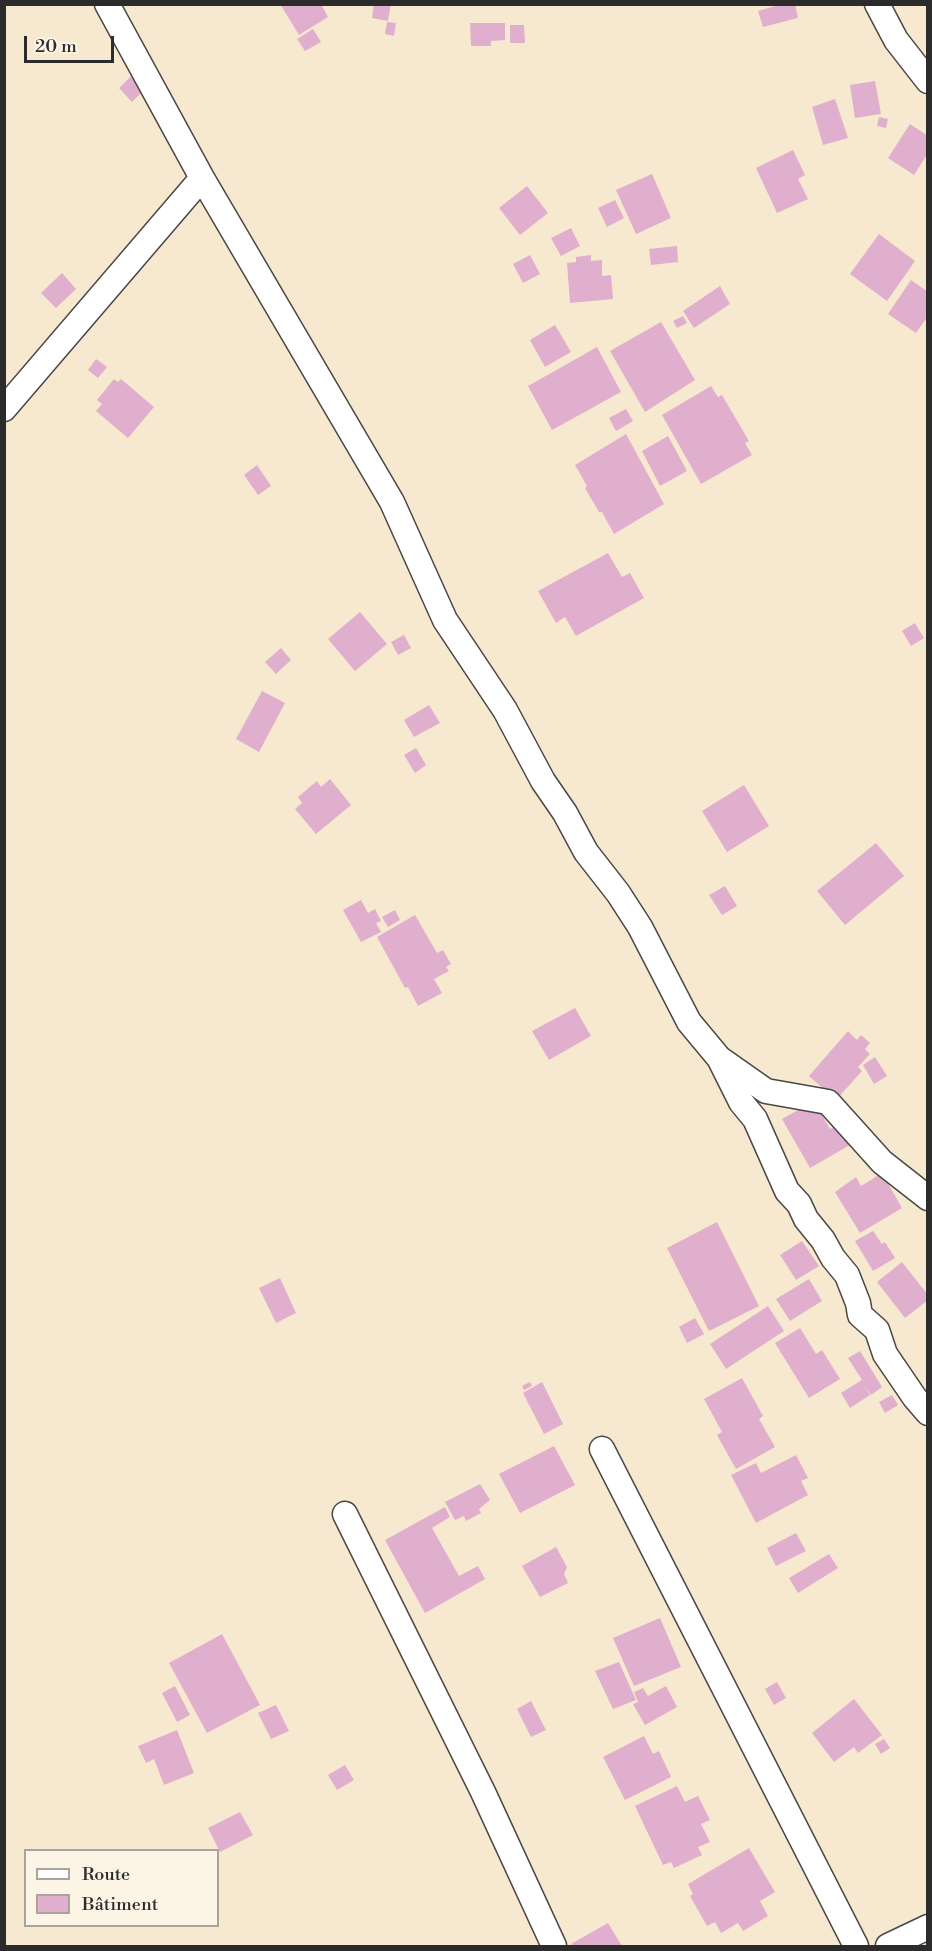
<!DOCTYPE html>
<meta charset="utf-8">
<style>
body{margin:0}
#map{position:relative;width:932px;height:1951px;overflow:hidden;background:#f7e8d0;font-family:"Libre Bodoni",serif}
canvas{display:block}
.frame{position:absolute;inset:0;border:6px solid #2b2b2b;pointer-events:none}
.legend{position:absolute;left:24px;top:1849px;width:195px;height:78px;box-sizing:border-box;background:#fcf5e5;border:2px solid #a8a49b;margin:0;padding:8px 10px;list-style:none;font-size:18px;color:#2b2b2b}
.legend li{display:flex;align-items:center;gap:12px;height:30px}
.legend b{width:30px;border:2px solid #a8a49b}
.scale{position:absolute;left:24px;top:36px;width:90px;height:27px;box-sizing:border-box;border:3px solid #2b2b2b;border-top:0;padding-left:8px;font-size:18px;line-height:21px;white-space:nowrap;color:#2b2b2b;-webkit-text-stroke:4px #fcf5e5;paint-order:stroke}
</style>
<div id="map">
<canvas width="932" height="1951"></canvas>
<div class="frame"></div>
<ul class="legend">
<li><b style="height:8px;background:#fff"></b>Route</li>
<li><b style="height:16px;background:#e0afce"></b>Bâtiment</li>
</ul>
<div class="scale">20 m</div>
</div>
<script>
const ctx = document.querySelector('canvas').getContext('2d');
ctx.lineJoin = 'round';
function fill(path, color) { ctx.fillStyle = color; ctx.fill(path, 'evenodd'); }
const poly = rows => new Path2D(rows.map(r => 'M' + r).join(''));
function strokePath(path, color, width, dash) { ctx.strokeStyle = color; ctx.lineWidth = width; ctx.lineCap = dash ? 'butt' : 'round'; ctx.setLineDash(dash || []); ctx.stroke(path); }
fill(poly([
 [280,4,321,4,328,17,299,35],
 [374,4,391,4,388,21,372,18],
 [782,4,795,4,798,18,763,27,758,11],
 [387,22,396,23,394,36,385,34],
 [470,23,505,23,505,40,491,41,491,46,471,46],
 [510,25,524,25,525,43,510,43],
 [313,29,321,42,305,51,297,39],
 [133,74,147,87,132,102,119,88],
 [875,81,881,114,855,118,850,85],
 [835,99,848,138,823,145,812,107],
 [879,117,888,119,886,128,877,126],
 [910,124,928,136,928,153,914,175,888,158],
 [793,150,805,175,798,179,808,199,777,213,756,168],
 [652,174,671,218,636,234,616,190],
 [527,186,548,213,520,235,499,208],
 [615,200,624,218,607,227,598,208],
 [571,228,580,246,561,256,551,238],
 [879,234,915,261,887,301,850,274],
 [677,246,678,262,651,265,649,249],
 [530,255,540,274,523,283,513,264],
 [591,255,591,261,602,260,602,276,611,275,613,299,570,303,567,263,576,262,576,257],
 [62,273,76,289,56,308,41,293],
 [911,280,928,292,928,316,916,333,888,314],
 [720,286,730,304,694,328,683,311],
 [683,316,687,323,677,328,673,321],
 [661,322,695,380,645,412,610,351],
 [555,325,571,352,545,367,530,340],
 [597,347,621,392,552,430,528,386],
 [96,359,107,367,98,378,88,370],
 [114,379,118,382,121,379,154,407,128,438,96,411,102,404,97,400],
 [711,386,718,397,722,395,749,441,745,443,752,455,701,484,662,415],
 [626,409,633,421,616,431,609,418],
 [626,434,664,504,614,534,602,512,599,512,585,488,587,486,575,465],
 [668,436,687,471,660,486,642,451],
 [257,465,271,486,258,495,244,475],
 [608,553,622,577,630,573,644,598,576,636,565,617,556,623,538,591],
 [360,612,387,644,355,671,328,639],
 [915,623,924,638,911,646,902,631],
 [404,635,411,648,398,655,391,642],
 [281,648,291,660,276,674,265,662],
 [262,691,285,703,259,752,236,739],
 [429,705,440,723,414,737,404,720],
 [416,748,426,765,415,773,404,755],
 [330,779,351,805,316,834,295,809,302,803,298,797,317,781,321,787],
 [744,785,769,826,727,852,702,811],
 [876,843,904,876,845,925,817,891],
 [725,886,737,906,722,915,709,895],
 [361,900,368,913,375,909,381,921,376,923,381,932,361,942,343,910],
 [395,910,400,920,388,927,382,917],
 [415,915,437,953,443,950,451,964,446,967,449,971,434,979,442,993,418,1006,408,987,405,988,377,937],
 [575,1008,591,1036,549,1060,532,1031],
 [848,1031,857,1040,861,1035,870,1043,865,1049,870,1054,858,1067,862,1071,836,1100,809,1076],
 [875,1057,887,1076,874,1084,863,1065],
 [814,1101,830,1129,843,1121,855,1142,810,1168,782,1119],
 [882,1173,902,1208,860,1233,835,1192,856,1177,861,1186],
 [717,1222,759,1306,709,1331,667,1248],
 [873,1231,882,1244,885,1242,895,1258,873,1271,855,1241],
 [802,1241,819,1266,796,1280,780,1255],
 [902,1262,928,1295,928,1300,905,1318,877,1282],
 [280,1278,296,1313,276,1323,259,1288],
 [809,1279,822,1301,790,1321,776,1299],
 [768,1306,784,1331,726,1369,710,1344],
 [695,1318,704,1334,687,1343,679,1327],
 [800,1328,816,1354,822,1350,840,1379,809,1398,775,1343],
 [860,1351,882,1387,871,1395,863,1384,870,1395,850,1408,841,1393,862,1380,848,1358],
 [742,1378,763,1416,759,1419,775,1447,736,1469,717,1435,722,1432,704,1399],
 [530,1382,532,1386,524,1390,522,1386],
 [542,1382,563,1424,544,1434,523,1393],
 [892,1395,898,1405,885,1413,879,1402],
 [554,1446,575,1485,520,1513,499,1474],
 [796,1455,808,1478,801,1481,808,1495,756,1523,731,1475,756,1463,761,1473],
 [480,1484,490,1500,479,1509,481,1513,466,1521,464,1516,455,1520,445,1502],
 [445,1507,450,1517,432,1528,459,1576,478,1566,485,1579,425,1613,385,1540],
 [796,1533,806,1551,776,1566,767,1548],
 [556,1547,567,1567,564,1574,568,1583,540,1597,522,1566],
 [829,1554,838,1568,798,1593,789,1578],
 [660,1618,681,1667,634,1686,613,1638],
 [222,1634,260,1705,207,1733,169,1663],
 [619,1662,636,1700,613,1709,595,1671],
 [777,1682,786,1698,774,1705,765,1689],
 [175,1686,190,1715,177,1722,162,1693],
 [666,1686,677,1707,645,1725,633,1704,638,1702,634,1692,643,1688,648,1696],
 [854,1699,882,1735,858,1753,854,1747,834,1762,812,1733],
 [531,1701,546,1730,531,1737,517,1709],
 [276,1705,289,1731,271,1739,258,1713],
 [177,1730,194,1773,164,1785,154,1759,146,1763,138,1746],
 [644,1736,653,1754,659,1751,671,1777,625,1800,603,1757],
 [884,1739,890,1748,881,1754,875,1744],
 [345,1765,354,1780,337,1790,328,1775],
 [677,1786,685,1802,698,1796,710,1820,701,1824,710,1842,698,1847,702,1855,674,1868,671,1862,663,1865,635,1806],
 [240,1812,253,1835,220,1852,208,1828],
 [749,1848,775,1892,760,1901,768,1916,743,1931,738,1923,721,1933,715,1922,707,1926,690,1896,693,1894,688,1884],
 [608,1923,622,1946,573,1946,571,1944]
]), '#e0afce');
const street = poly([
 [107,4,202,178,392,502,445,620,505,710,543,781,565,813,586,852,618,893,640,927,689,1022,719,1058,766,1091,828,1102,882,1162,928,1198],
 [877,4,896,40,928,81],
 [4,409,202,178],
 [720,1060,741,1102,755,1119,787,1191,799,1204,806,1219,823,1240,833,1258,847,1275,858,1303,860,1315,877,1330,885,1354,915,1398,928,1413],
 [602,1449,856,1946],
 [345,1514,483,1792,554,1946],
 [888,1946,928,1927]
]);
strokePath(street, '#4a4744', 27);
strokePath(street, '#fff', 24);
</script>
